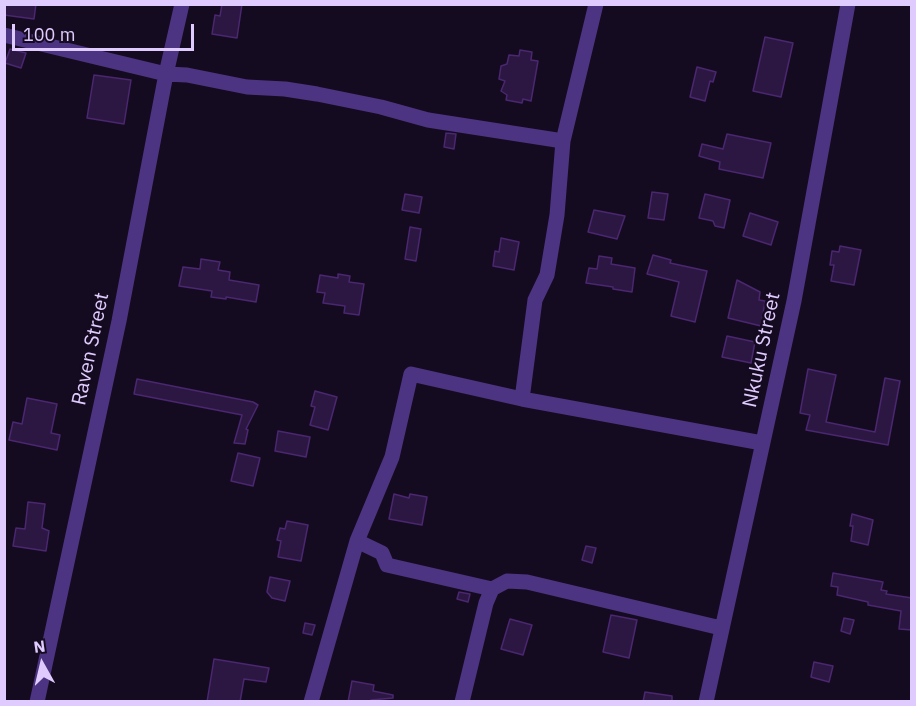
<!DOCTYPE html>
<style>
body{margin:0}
#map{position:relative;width:916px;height:706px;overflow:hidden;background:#150b20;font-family:"IBM Plex Sans",sans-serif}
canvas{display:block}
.frame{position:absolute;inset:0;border:6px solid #e0cbff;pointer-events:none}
.north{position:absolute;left:12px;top:634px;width:60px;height:60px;-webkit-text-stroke:4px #150b20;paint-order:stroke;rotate:352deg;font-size:16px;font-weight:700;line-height:24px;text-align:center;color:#e0cbff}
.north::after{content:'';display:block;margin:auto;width:21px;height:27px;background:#e0cbff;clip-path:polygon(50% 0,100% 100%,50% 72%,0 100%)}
.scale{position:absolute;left:12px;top:24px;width:182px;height:27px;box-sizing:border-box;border:3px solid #e0cbff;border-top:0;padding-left:8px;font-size:18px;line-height:21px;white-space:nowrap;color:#e0cbff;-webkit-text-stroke:4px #150b20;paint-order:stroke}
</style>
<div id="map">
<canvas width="916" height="706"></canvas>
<div class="frame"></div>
<div class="north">N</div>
<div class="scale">100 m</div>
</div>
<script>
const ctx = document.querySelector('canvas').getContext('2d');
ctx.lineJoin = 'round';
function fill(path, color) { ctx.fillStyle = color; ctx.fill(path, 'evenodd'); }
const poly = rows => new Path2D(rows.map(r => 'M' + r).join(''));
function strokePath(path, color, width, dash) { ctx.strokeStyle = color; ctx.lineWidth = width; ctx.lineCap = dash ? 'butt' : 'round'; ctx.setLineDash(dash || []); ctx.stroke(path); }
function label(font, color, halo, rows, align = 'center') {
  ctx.font = font + ' "IBM Plex Sans",sans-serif'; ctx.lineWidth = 5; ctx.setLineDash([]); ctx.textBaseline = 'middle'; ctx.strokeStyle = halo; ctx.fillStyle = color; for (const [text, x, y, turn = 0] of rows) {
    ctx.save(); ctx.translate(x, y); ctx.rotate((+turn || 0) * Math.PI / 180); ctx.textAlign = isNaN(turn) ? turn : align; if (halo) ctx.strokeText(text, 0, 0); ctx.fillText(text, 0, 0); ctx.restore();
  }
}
const building = poly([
 [4,4,36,4,34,19,4,15,4,4],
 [222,4,242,4,237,38,212,34,215,15,220,16,222,4],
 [765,37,793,43,781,97,753,91,765,37],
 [10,49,26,53,21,68,5,63,10,49],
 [520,50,532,52,531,60,538,61,531,101,523,99,522,103,506,100,507,95,501,91,505,81,499,79,501,66,507,64,509,55,519,56,520,50],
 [697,67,716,72,713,82,710,81,705,101,690,97,697,67],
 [94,75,131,80,124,124,87,118,94,75],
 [446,133,456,134,454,149,444,147,446,133],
 [727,134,771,143,763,178,719,169,720,162,699,156,702,144,723,149,727,134],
 [652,192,668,194,664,220,648,218,652,192],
 [405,194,422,197,419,213,402,210,405,194],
 [705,194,730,200,724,228,715,226,713,221,699,218,705,194],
 [594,210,625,216,617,239,588,232,594,210],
 [750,213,778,222,771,245,743,236,750,213],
 [410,227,421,229,416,261,405,259,410,227],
 [501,238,519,242,514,270,493,266,495,251,499,252,501,238],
 [840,246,861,250,854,285,831,281,834,265,830,265,832,251,839,252,840,246],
 [653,255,671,260,670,263,707,271,695,322,671,316,679,282,647,274,653,255],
 [599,256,612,258,611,264,635,268,632,292,613,289,613,287,586,283,589,268,597,269,599,256],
 [201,259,220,262,218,270,230,272,229,280,259,285,256,302,226,297,226,299,211,297,212,291,179,286,183,267,200,269,201,259],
 [338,274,350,276,349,282,364,284,359,315,344,313,345,306,323,303,325,293,317,292,320,275,338,278,338,274],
 [737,280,760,292,759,300,765,301,761,326,728,318,737,280],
 [727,336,755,342,751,363,722,357,727,336],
 [808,369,836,375,826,422,875,432,885,378,900,381,888,445,806,430,810,415,800,413,808,369],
 [137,379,253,402,258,405,246,429,248,430,245,444,234,443,242,415,134,394,137,379],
 [315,391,337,397,328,430,310,425,315,407,311,406,315,391],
 [27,398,57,404,51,433,60,435,57,450,9,440,13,422,22,424,27,398],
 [278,431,310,437,306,457,275,451,278,431],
 [238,453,260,458,253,486,231,481,238,453],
 [394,494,409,498,410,494,427,497,422,525,389,519,394,494],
 [28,502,45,504,42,528,49,531,46,551,13,546,16,528,25,529,28,502],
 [852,514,873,520,868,545,851,541,853,526,850,526,852,514],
 [287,521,308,525,301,561,278,557,281,541,277,540,280,528,285,529,287,521],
 [586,546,596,548,592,563,582,560,586,546],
 [833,573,883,582,881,590,887,591,886,594,912,598,912,630,899,629,901,611,868,605,868,602,837,595,838,587,831,586,833,573],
 [270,577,290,581,285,601,272,598,267,592,270,577],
 [459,592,470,594,468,602,457,599,459,592],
 [611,615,637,620,629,658,603,652,611,615],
 [844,618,854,620,850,634,841,631,844,618],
 [510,619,532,625,523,655,501,649,510,619],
 [305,623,315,625,312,635,303,633,305,623],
 [214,659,269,668,266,682,244,679,240,702,207,702,214,659],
 [814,662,833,666,829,682,811,677,814,662],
 [352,681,374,685,373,691,393,695,393,698,371,700,371,702,348,702,352,681],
 [645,692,672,696,672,702,643,702,645,692]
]);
fill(building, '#2c1742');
strokePath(building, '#4a2770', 1.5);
strokePath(poly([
 [4,35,166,74,187,75,247,87,285,89,317,94,381,107,428,120,563,141],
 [522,399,535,300,547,275,557,215,563,141,596,4],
 [357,541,382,553,387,565,492,589],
 [37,702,119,321,166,74,182,4],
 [311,702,357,541,392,457,411,374,522,399,762,443],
 [462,702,486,603,492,589,507,581,527,582,721,628],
 [706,702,794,301,848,4]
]), '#4d3482', 15);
label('20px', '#e0cbff', '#150b20', [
 ["Raven Street",91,349,-78],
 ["Nkuku Street",762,350,-78]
]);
</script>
